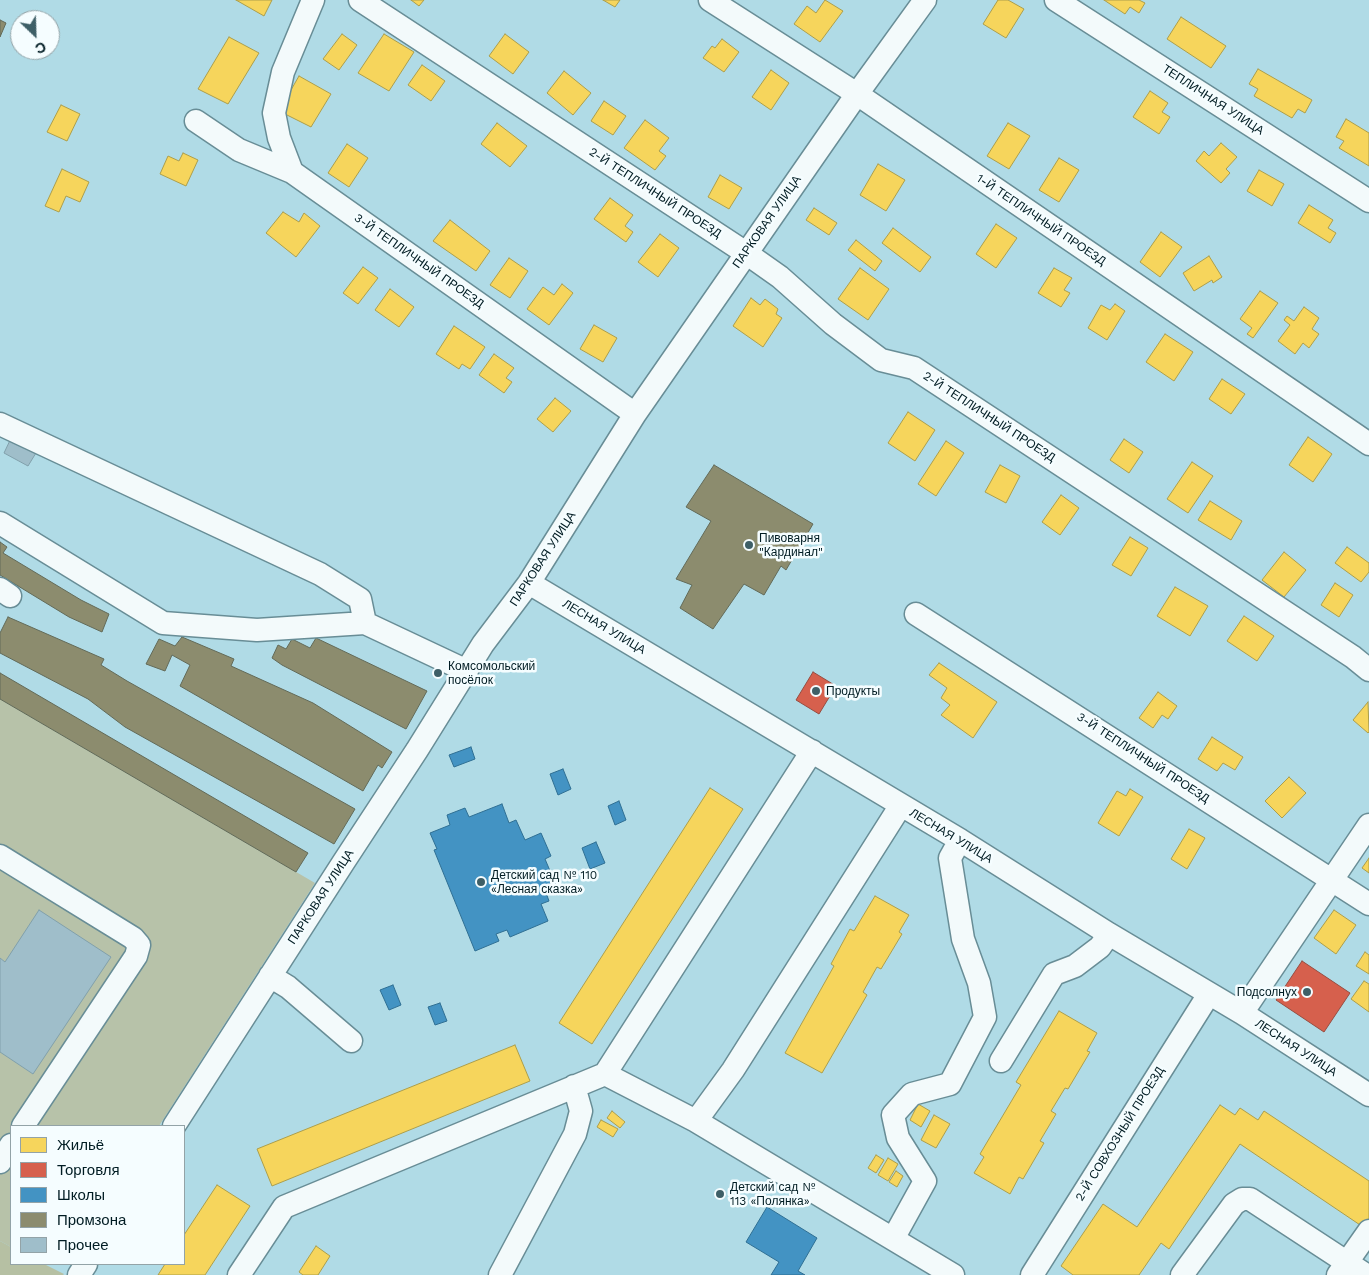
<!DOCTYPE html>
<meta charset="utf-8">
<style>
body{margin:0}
#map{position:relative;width:1369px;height:1275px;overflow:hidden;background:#b0dbe6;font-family:"Work Sans",sans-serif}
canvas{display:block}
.legend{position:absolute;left:10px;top:1125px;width:175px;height:140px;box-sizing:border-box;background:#f5fdff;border:1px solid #93a3a7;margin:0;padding:6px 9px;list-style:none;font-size:15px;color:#001c23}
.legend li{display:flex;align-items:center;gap:10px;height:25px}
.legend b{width:25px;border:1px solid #93a3a7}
.north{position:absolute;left:10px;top:10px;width:50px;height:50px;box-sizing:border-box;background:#f5fdff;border:1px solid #93a3a7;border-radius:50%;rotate:156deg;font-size:14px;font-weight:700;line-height:20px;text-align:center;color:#001c23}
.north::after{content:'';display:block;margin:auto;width:18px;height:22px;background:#3e5f67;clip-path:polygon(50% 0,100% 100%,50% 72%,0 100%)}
</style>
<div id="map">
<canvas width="1369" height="1275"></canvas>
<ul class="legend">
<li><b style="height:14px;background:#f6d55c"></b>Жильё</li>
<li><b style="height:14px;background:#d6604d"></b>Торговля</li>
<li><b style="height:14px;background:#4393c3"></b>Школы</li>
<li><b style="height:14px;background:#8c8c6e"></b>Промзона</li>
<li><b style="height:14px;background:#9fbeca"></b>Прочее</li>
</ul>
<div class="north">С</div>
</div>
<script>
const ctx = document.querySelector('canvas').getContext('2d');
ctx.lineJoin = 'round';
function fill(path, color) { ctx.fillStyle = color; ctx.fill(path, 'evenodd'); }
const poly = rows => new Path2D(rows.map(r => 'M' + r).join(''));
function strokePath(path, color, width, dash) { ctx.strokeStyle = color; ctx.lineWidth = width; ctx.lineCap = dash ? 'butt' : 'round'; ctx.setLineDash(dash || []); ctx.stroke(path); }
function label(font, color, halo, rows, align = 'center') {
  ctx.font = font + ' "Work Sans",sans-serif'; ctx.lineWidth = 5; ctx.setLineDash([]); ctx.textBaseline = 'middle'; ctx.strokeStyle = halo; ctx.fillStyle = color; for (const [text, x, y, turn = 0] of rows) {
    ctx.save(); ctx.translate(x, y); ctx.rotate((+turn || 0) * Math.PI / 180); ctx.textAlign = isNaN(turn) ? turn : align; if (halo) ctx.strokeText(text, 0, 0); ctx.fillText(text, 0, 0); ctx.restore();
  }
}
fill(poly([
 [0,699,315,883,159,1126,11,1126,11,1247,0,1241]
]), '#b7c2a9');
fill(poly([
 [0,1241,11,1247,11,1264,44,1264,64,1274,63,1275,0,1275]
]), '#b6c0a3');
const homes = poly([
 [236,0,272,0,264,16,236,0],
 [411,0,424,0,419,6,411,0],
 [603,0,620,0,615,7,603,0],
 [825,0,843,11,820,42,794,24,807,6,816,13,825,0],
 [998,0,1008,0,1024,9,1006,38,983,24,998,0],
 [1104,0,1139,0,1145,3,1139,13,1130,7,1125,14,1104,0],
 [1181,17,1226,46,1211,68,1167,39,1181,17],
 [342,34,357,45,339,70,323,59,342,34],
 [384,34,414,52,389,91,358,73,384,34],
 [505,34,529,52,513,74,489,56,505,34],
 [229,37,259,53,228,104,198,89,229,37],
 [722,39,739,52,724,72,703,58,712,46,715,48,722,39],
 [422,65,445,81,431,101,408,85,422,65],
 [1258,69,1312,100,1305,113,1298,109,1292,118,1254,96,1258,89,1249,84,1258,69],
 [771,70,789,83,771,110,752,97,771,70],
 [564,71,591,93,573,115,547,93,564,71],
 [299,76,331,94,311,127,279,111,299,76],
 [1150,91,1168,103,1162,112,1170,117,1159,134,1133,117,1150,91],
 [604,101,626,116,613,135,591,121,604,101],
 [61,105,80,114,67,141,47,132,61,105],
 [1346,119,1369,133,1369,166,1339,148,1344,141,1336,137,1346,119],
 [645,120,669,138,659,151,666,156,655,170,624,148,645,120],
 [497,123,527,146,510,167,481,144,497,123],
 [1008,123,1030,136,1009,169,987,156,1008,123],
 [1221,143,1237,157,1226,169,1230,173,1221,183,1196,161,1204,151,1209,156,1221,143],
 [347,144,368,158,349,187,328,173,347,144],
 [183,153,198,160,186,186,160,174,168,156,179,161,183,153],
 [1059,158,1079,170,1059,202,1039,190,1059,158],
 [878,164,905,180,886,211,860,195,878,164],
 [62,169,89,182,80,202,66,196,59,212,45,206,62,169],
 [1259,170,1284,184,1272,206,1247,191,1259,170],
 [720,175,742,188,729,209,708,197,720,175],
 [610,198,633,215,625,226,633,232,626,242,594,219,610,198],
 [1309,205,1333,220,1328,228,1336,233,1330,243,1298,223,1309,205],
 [814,208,837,223,829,235,806,220,814,208],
 [283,212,299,222,304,213,320,226,296,257,266,233,283,212],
 [450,220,490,251,476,271,433,241,450,220],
 [996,224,1017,238,996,268,976,254,996,224],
 [893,228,931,257,920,272,882,243,893,228],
 [1161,232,1182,247,1160,277,1140,262,1161,232],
 [660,234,679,248,658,277,638,262,660,234],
 [856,240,882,261,875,271,848,250,856,240],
 [1209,256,1222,277,1213,283,1212,280,1194,291,1183,273,1209,256],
 [509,258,528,271,510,298,490,285,509,258],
 [363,267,378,278,358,304,343,293,363,267],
 [860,268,889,289,868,320,838,299,860,268],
 [1054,268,1072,278,1064,290,1070,293,1061,307,1038,293,1054,268],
 [562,284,573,293,549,325,527,309,543,287,554,295,562,284],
 [390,289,414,307,399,327,375,310,390,289],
 [1260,291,1278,303,1253,338,1247,334,1252,328,1240,319,1260,291],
 [751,298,760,305,765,299,778,309,776,314,782,318,763,347,733,326,751,298],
 [1115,304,1125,311,1107,340,1088,328,1101,305,1110,310,1115,304],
 [1304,307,1319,318,1312,329,1319,334,1309,348,1303,343,1295,354,1278,341,1290,325,1284,320,1287,316,1294,321,1304,307],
 [594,325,617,338,603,362,580,349,594,325],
 [454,326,485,347,470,369,462,364,459,369,436,354,454,326],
 [1165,334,1193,352,1174,381,1146,362,1165,334],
 [494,354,514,368,506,378,512,382,504,393,479,375,494,354],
 [1222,379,1245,394,1231,414,1209,399,1222,379],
 [555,398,571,411,553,432,537,419,555,398],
 [908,412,935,430,915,461,888,443,908,412],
 [1308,437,1332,454,1313,482,1289,465,1308,437],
 [1124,439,1143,452,1129,473,1110,460,1124,439],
 [946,441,964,453,936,496,918,484,946,441],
 [1192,462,1213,476,1188,513,1167,499,1192,462],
 [1000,465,1020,476,1006,503,985,492,1000,465],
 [1061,495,1079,508,1060,535,1042,522,1061,495],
 [1210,501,1242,521,1231,540,1198,520,1210,501],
 [1130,537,1148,548,1131,576,1112,565,1130,537],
 [1347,547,1369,563,1369,572,1361,582,1335,563,1347,547],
 [1284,552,1306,570,1284,597,1262,580,1284,552],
 [1335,583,1353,595,1339,617,1321,605,1335,583],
 [1175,587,1208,606,1190,636,1157,616,1175,587],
 [1244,616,1274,636,1257,661,1227,641,1244,616],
 [939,663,997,702,973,738,941,715,950,705,941,698,947,688,929,675,939,663],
 [1158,692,1177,706,1168,719,1162,715,1153,728,1139,718,1158,692],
 [1368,702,1369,732,1368,733,1353,720,1368,702],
 [1212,737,1243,757,1235,770,1223,763,1217,771,1198,759,1212,737],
 [1289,777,1306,793,1282,818,1265,801,1289,777],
 [710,788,743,809,592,1044,559,1023,710,788],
 [1130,789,1143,797,1119,836,1098,823,1117,791,1126,796,1130,789],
 [1189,829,1205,838,1187,869,1171,859,1189,829],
 [1369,858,1369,873,1362,868,1369,858],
 [875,896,909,915,899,932,902,934,881,969,877,967,863,992,867,995,822,1073,785,1053,834,966,831,964,850,929,854,931,875,896],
 [1334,910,1356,925,1336,954,1314,938,1334,910],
 [1365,952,1369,955,1369,974,1356,966,1365,952],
 [1364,981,1369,984,1369,1012,1351,999,1364,981],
 [1059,1011,1097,1033,1087,1051,1090,1052,1068,1089,1065,1088,1051,1111,1056,1114,1040,1141,1044,1143,1023,1179,1019,1177,1010,1194,974,1173,984,1157,980,1154,1021,1085,1016,1082,1059,1011],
 [515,1045,530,1081,272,1186,257,1149,515,1045],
 [918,1104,930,1111,921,1127,910,1120,918,1104],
 [1220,1105,1235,1115,1240,1108,1258,1120,1264,1111,1369,1181,1369,1231,1240,1144,1169,1249,1161,1243,1139,1275,1073,1275,1061,1266,1103,1204,1137,1227,1220,1105],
 [612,1111,625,1122,620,1128,607,1118,612,1111],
 [934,1115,950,1124,936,1148,921,1140,934,1115],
 [601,1120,618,1129,613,1137,597,1127,601,1120],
 [876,1155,884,1160,876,1173,868,1168,876,1155],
 [888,1158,898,1164,888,1181,878,1175,888,1158],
 [896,1171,903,1176,897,1187,889,1182,896,1171],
 [217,1185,250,1206,205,1275,158,1275,165,1264,184,1264,184,1235,217,1185],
 [316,1246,330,1256,318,1275,303,1275,299,1272,316,1246]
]);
fill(homes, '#f6d55c');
strokePath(homes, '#ac9e4b', 1);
const shops = poly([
 [813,672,836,686,819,714,796,700,813,672],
 [1302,961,1350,993,1324,1032,1276,1000,1302,961]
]);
fill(shops, '#d6604d');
strokePath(shops, '#964c40', 1);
const schools = poly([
 [471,747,475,759,454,767,449,755,471,747],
 [563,769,571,789,558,795,550,774,563,769],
 [619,801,626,820,615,825,608,806,619,801],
 [502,804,509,823,516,820,525,840,541,833,551,856,545,859,556,885,545,890,549,901,541,904,548,921,510,937,507,930,496,934,499,941,475,951,434,850,437,849,430,833,450,825,447,815,465,808,469,817,502,804],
 [596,842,605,863,590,869,582,848,596,842],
 [393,985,401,1005,389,1010,380,990,393,985],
 [440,1003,447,1021,435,1025,428,1007,440,1003],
 [767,1207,817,1238,798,1271,805,1275,771,1275,779,1262,746,1242,767,1207]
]);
fill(schools, '#4393c3');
strokePath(schools, '#2f6f93', 1);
const industry = poly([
 [0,20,6,23,0,37,0,20],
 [714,465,813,524,786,570,781,566,764,595,744,584,713,629,680,608,692,585,676,579,711,521,686,507,714,465],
 [0,542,7,547,3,553,81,600,109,614,102,632,69,617,0,575,0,542],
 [8,617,104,659,101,665,127,681,355,809,334,844,125,727,88,699,0,653,0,633,8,617],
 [182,637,234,659,231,666,313,703,392,752,382,768,378,765,363,791,180,686,190,665,172,655,165,671,146,664,159,639,175,646,182,637],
 [316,638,427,691,406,729,282,665,272,658,278,645,286,649,292,639,310,648,316,638],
 [0,673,308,853,296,872,0,699,0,673]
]);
fill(industry, '#8c8c6e');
strokePath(industry, '#626a58', 1);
const building = poly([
 [13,434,39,448,28,466,4,453,13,434],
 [39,910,111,957,33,1074,0,1052,0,958,5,962,39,910]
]);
fill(building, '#9fbeca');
strokePath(building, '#81a0ab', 1);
const minor = poly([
 [360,0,746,253,780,277,833,324,881,360,914,368,1353,657,1369,670],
 [710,0,857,94,1369,444],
 [1056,0,1369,201],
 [196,121,239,150,292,172,635,414],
 [292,172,279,138,274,113,283,72,313,0],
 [0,424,320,574,360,599,365,623],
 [0,523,163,623,257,630,365,623,467,671],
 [529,583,960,840,1109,934,1242,1013,1369,1095],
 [0,589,10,596],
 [916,614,1369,904],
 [0,856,133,938,139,945,136,956,23,1126],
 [270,976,288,987,351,1041],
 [1242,1013,1369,825],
 [1001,1061,1054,974,1075,966,1100,947,1109,934],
 [605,1074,812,751],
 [696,1121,733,1070,901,805],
 [174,1126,343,863,417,750,483,644,529,583,635,414,857,94,925,0],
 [0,1162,11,1145],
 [893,1239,925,1181,898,1138,893,1115,912,1094,950,1084,985,1017,979,983,963,939,950,858,960,840],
 [79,1275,86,1264],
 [239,1275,284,1207,605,1074,696,1121,953,1275],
 [500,1275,575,1134,581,1111,574,1086],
 [1032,1275,1209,994],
 [1182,1275,1234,1204,1242,1199,1250,1199,1366,1275],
 [1338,1275,1369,1231]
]);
strokePath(minor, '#688d96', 25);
strokePath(minor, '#f3fafb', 22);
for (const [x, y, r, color] of [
 [749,545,5,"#3e5f67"],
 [438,673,5,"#3e5f67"],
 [816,691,5,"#3e5f67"],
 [481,882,5,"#3e5f67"],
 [1307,992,5,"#3e5f67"],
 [720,1194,5,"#3e5f67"]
]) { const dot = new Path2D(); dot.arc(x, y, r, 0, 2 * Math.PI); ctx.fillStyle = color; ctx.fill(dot); strokePath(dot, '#f5fdff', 2); }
label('12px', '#001c23', '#f5fdff', [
 ["ТЕПЛИЧНАЯ УЛИЦА",1213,100,33],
 ["2-Й ТЕПЛИЧНЫЙ ПРОЕЗД",655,193,33],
 ["1-Й ТЕПЛИЧНЫЙ ПРОЕЗД",1041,220,34],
 ["ПАРКОВАЯ УЛИЦА",767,222,-55],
 ["3-Й ТЕПЛИЧНЫЙ ПРОЕЗД",419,261,35],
 ["2-Й ТЕПЛИЧНЫЙ ПРОЕЗД",989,417,33],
 ["ПАРКОВАЯ УЛИЦА",543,559,-57],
 ["ЛЕСНАЯ УЛИЦА",604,627,31],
 ["3-Й ТЕПЛИЧНЫЙ ПРОЕЗД",1143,758,33],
 ["ЛЕСНАЯ УЛИЦА",951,836,31],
 ["ПАРКОВАЯ УЛИЦА",321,897,-57],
 ["ЛЕСНАЯ УЛИЦА",1296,1048,33],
 ["2-Й СОВХОЗНЫЙ ПРОЕЗД",1120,1134,-58]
]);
label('12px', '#001c23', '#f5fdff', [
 ["Пивоварня",759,538],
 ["\"Кардинал\"",759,552],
 ["Комсомольский",448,666],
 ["посёлок",448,680],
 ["Продукты",826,691],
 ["Детский сад № 110",491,875],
 ["«Лесная сказка»",491,889],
 ["Подсолнух",1297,992,"right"],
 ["Детский сад №",730,1187],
 ["113 «Полянка»",730,1201]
], 'left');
</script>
